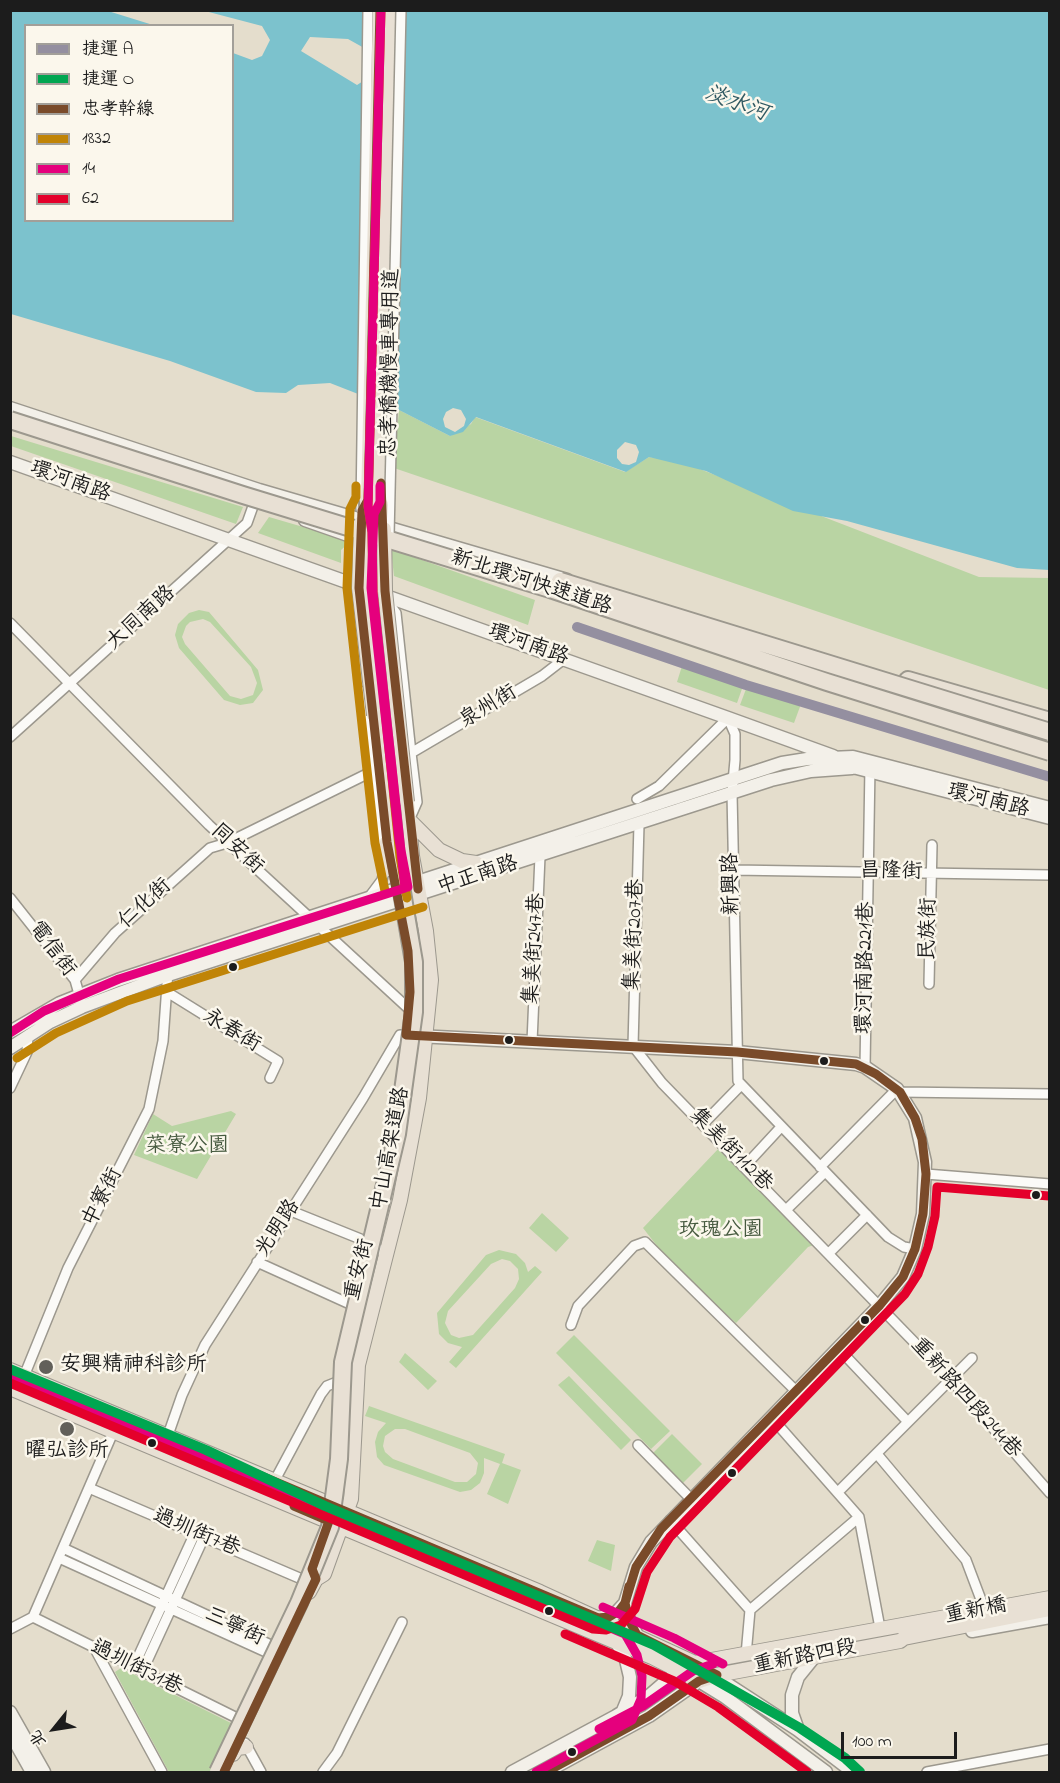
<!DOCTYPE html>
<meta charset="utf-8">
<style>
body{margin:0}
#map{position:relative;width:1060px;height:1783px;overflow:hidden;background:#e4ddcc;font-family:"Indie Flower","LXGW WenKai TC",sans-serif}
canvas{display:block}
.frame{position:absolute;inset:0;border:12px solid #1c1c1c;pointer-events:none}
.legend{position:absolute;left:24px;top:24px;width:210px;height:198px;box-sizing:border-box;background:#fbf7ec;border:2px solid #a29f99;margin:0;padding:8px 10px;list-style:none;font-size:18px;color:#1c1c1c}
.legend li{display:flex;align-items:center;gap:12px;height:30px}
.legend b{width:30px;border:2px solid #a29f99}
.north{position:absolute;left:24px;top:1699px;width:60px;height:60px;-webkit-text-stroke:4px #fbf7ec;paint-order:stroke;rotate:240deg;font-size:16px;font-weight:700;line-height:24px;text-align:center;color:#1c1c1c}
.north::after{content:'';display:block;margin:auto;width:21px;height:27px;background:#1c1c1c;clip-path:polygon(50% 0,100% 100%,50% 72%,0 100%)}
.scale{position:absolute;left:841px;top:1732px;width:116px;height:27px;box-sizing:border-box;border:3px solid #1c1c1c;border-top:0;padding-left:8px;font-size:18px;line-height:21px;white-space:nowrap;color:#1c1c1c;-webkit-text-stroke:4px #fbf7ec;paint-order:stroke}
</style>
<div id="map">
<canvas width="1060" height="1783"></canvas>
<div class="frame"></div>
<ul class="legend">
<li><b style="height:8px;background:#948fa0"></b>捷運 A</li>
<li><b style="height:8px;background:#00a651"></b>捷運 O</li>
<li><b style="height:8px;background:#7a4b2a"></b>忠孝幹線</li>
<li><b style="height:8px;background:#c08407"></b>1832</li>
<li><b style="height:8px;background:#e5007d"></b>14</li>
<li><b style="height:8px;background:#e4002b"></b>62</li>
</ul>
<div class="north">北</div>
<div class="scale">100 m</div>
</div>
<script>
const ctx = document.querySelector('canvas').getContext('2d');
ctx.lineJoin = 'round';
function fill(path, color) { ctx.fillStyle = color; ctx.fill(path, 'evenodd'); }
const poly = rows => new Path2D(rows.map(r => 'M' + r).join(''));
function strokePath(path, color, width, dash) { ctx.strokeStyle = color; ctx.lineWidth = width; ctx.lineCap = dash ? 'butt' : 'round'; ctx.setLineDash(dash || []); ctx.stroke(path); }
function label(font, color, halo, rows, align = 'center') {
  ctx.font = font + ' "Indie Flower","LXGW WenKai TC",sans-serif'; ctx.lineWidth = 5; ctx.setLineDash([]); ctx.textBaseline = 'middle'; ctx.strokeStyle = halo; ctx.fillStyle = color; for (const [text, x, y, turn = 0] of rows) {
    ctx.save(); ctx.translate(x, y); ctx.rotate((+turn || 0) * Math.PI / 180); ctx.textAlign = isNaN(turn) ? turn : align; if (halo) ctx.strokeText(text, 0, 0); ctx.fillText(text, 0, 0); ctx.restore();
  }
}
fill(poly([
 [399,410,450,436,471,424,475,417,625,472,649,457,679,461,979,577,1049,578,1049,690,394,468],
 [10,436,11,436,243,507,236,524,11,446],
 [269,517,351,541,341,550,341,563,258,533],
 [391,549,535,600,528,625,394,576],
 [199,610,209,612,258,670,263,690,253,703,240,705,224,700,179,648,175,635,178,624,189,613],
 [203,619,210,622,251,667,257,683,253,695,241,699,230,696,185,644,182,637,186,626,190,622],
 [682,666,743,686,737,703,677,682],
 [746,689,801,704,794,723,740,705],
 [231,1111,236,1114,197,1179,134,1155,153,1114,172,1126],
 [720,1147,814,1245,808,1247,736,1323,676,1270,643,1228],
 [542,1213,569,1238,556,1252,529,1228],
 [499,1250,516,1254,525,1263,528,1272,535,1266,542,1272,456,1368,449,1362,462,1347,448,1343,439,1334,437,1313,486,1255],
 [502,1259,510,1261,518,1269,519,1279,515,1288,473,1335,459,1338,451,1335,445,1323,448,1311,491,1264],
 [574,1335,670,1431,651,1449,556,1353],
 [405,1353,437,1381,428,1390,399,1362],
 [569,1376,631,1440,621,1450,558,1385],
 [369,1406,505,1454,502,1463,521,1470,508,1504,487,1494,500,1464,484,1458,484,1473,480,1483,471,1490,460,1492,384,1465,377,1457,375,1442,378,1432,386,1423,365,1416],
 [395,1429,405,1429,470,1453,478,1463,476,1474,467,1482,455,1482,393,1459,385,1452,383,1446,385,1436],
 [672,1434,702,1464,682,1484,653,1453],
 [597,1540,615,1545,611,1571,588,1561],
 [121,1668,235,1725,211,1772,169,1772,115,1672]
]), '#b9d4a3');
fill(poly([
 [11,11,108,11,153,25,26,26,26,220,232,220,233,53,252,60,262,56,270,40,262,26,205,11,1049,11,1049,570,1017,568,847,521,793,511,706,471,649,457,626,472,476,417,463,432,450,436,399,410,330,383,298,385,286,393,256,392,170,361,11,314],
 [310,37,348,39,391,63,357,85,301,51],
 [453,408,461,410,466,419,464,426,455,432,445,427,443,419,446,412],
 [625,442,636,445,639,452,636,462,629,465,622,464,617,458,617,450]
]), '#7cc2cd');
const street = poly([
 [361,509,368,10],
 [387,601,396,613,411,753,417,802,410,818],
 [10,623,209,825,409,1009],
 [365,691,383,850],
 [10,737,247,523,257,495],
 [411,753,542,676,564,659],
 [637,799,659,786,728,718,735,734,735,760,732,793,738,1081,888,1237,904,1247,915,1249],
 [639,824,633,1046,662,1083,951,1380,1050,1493],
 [733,870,1050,875],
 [370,896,382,880,385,867],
 [10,898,75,980,81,1001],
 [75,980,115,933,210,848,227,843,373,771],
 [929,984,932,845],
 [167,992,278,1061,270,1078],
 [532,1042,540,856],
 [865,1067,870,766],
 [10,1088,27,1052,28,1035],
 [900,1092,1050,1094],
 [703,1124,740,1086],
 [745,1166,781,1127],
 [820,1167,897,1089],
 [926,1174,1050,1184],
 [787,1209,825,1172],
 [291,1211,368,1242,386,1254],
 [829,1253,867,1215],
 [257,1262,352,1305],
 [571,1325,578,1306,634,1246,645,1242,796,1391],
 [838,1348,908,1422],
 [18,1391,68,1268,149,1109,163,1041,168,971],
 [771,1417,859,1517,880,1628],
 [168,1435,182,1395,205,1345,363,1098,400,1035,406,1035],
 [638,1445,691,1499],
 [877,1454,966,1560,983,1605],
 [275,1480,321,1394,327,1386,337,1382],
 [89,1488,304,1580],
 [838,1492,972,1358],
 [670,1520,750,1610],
 [63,1548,273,1646,277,1653],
 [59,1558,277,1657],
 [750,1610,859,1517],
 [33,1617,239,1719,241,1727],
 [33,1617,114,1430],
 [10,1629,33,1617],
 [95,1649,162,1772],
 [746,1655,750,1610],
 [133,1668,195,1533],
 [142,1672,204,1537],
 [245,1743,261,1772],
 [323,1772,337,1753,402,1622],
 [927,1772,1050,1749]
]);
const secondary = poly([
 [10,408,259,490,567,580],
 [10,462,728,718,833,756,853,767,1050,818],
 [305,520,368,542],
 [10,1032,60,1003,118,980,782,763,807,759,853,757,1050,808],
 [417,1036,737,1052,856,1064,865,1067,897,1089,915,1118,925,1162,923,1214,915,1249,903,1277,880,1305,651,1542,636,1567,625,1603,629,1620,637,1635],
 [10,1048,50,1022,82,1007,168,975,771,780,811,771,852,768],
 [598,1618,614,1615,625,1603],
 [972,1631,1050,1617],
 [617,1643,626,1660,630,1677,629,1696,622,1713],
 [10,1712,44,1772],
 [798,1730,792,1713,792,1695,798,1677,815,1656],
 [10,1733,32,1772],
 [512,1772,616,1716,650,1695,679,1670,695,1663,798,1730,853,1772],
 [546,1772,649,1716,699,1681,725,1697,826,1772]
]);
const primary = poly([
 [380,505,393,10],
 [364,508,368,500,380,10],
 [409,820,439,850,462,861,476,863],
 [385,870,387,842],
 [10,1370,540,1592,695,1663,1050,1598],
 [10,1388,652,1657,699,1681,717,1675,900,1641,904,1638,1050,1609],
 [309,1592,316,1579,324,1574,351,1499,358,1365,400,1200,419,1098,431,980,426,931,412,856,407,802],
 [233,1754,237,1748,246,1747]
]);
const highway = poly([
 [908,680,1050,721]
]);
strokePath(street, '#9c988e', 12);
strokePath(secondary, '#9c988e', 15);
strokePath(primary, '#9c988e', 16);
strokePath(highway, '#9c988e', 20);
strokePath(street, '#fbfaf7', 9);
strokePath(secondary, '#f3f0e9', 12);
strokePath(primary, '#e8e0d4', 14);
strokePath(highway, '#e8e0d4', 16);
const streetBridge = poly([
 [389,536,401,10]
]);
const primaryBridge = poly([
 [361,523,359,588,374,715],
 [384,529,385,591,407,802]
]);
const highwayBridge = poly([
 [10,420,243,495,550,589,827,682,1050,752],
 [378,532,380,505],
 [560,581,1050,732],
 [218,1772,299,1603,330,1527,339,1459,343,1362,397,1134,414,1012,414,962,396,857,370,599,368,500]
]);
strokePath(streetBridge, '#9c988e', 12, []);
strokePath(primaryBridge, '#9c988e', 16, []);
strokePath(highwayBridge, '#9c988e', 20, []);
strokePath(streetBridge, '#fbfaf7', 9);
strokePath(primaryBridge, '#e8e0d4', 14);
strokePath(highwayBridge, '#e8e0d4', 16);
strokePath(poly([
 [380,10,368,500,362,511,359,588,387,842,408,951,410,992,406,1035,737,1052,856,1064,876,1074,900,1092,915,1118,922,1139,926,1174,923,1214,915,1249,903,1277,880,1305,661,1529,636,1567,625,1603,629,1620,637,1635,717,1675],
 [381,483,385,591,418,889],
 [10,1370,598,1618,609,1617,619,1611,625,1603,629,1586],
 [224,1772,316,1579,312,1569,329,1521,294,1506],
 [546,1772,649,1716,699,1681,717,1675]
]), '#7a4b2a', 9);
strokePath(poly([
 [381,10,368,506,372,532,373,592,400,857,407,898],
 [356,486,356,497,350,509,347,588,375,843,385,891],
 [17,1058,56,1033,127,1001,423,907]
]), '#c08407', 9);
strokePath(poly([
 [380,486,380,502,374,514,371,588,399,840,408,887],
 [10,1033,44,1011,119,979,405,888,373,592,372,532,368,506,381,10],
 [15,1377,625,1634,637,1655,642,1676,641,1699,632,1720,536,1772],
 [603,1607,674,1638,723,1664],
 [599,1729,643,1706,693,1671,713,1664]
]), '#e5007d', 9);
strokePath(poly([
 [10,1383,593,1629,606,1630,621,1625,635,1609,647,1572,670,1537,905,1294,918,1274,928,1247,935,1216,937,1187,1049,1196],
 [565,1634,674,1681,718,1707,807,1772]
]), '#e4002b', 9);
strokePath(poly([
 [577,627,746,685,1050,777]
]), '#948fa0', 10);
strokePath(poly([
 [10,1369,206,1450,325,1506,654,1645,800,1728,845,1758,860,1772]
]), '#00a651', 10);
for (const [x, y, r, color] of [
 [233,967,5,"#1c1c1c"],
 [509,1040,5,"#1c1c1c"],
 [824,1061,5,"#1c1c1c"],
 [1036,1195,5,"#1c1c1c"],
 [865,1320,5,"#1c1c1c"],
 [46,1367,8,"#62605a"],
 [67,1429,8,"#62605a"],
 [152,1443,5,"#1c1c1c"],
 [732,1473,5,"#1c1c1c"],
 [549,1611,5,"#1c1c1c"],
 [572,1752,5,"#1c1c1c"]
]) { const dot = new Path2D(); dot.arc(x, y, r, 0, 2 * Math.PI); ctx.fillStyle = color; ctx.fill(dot); strokePath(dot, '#fbf7ec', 2); }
label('21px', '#1c1c1c', '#fbf7ec', [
 ["忠孝橋機慢車專用道",392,363,-89],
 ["環河南路",70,483,20],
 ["新北環河快速道路",531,584,18],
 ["大同南路",142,619,-42],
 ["環河南路",528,646,20],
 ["泉州街",489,708,-31],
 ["環河南路",988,802,14],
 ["同安街",236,850,43],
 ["昌隆街",891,873,1],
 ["中正南路",478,877,-18],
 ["新興路",733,884,-91],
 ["仁化街",146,905,-42],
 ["民族街",930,929,-89],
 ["集美街207巷",636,935,-88],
 ["集美街247巷",536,949,-87],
 ["電信街",51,950,53],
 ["環河南路221巷",867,968,-89],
 ["永春街",231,1032,31],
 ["中山高架道路",392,1149,-79],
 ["集美街112巷",730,1151,45],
 ["中寮街",104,1198,-63],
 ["光明路",279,1229,-57],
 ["重安街",361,1270,-76],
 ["重新路四段244巷",965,1399,48],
 ["過圳街7巷",196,1534,23],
 ["重新橋",976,1612,-11],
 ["三寧街",234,1628,25],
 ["重新路四段",805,1658,-11],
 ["過圳街31巷",136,1669,26]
]);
label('21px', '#465a3f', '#fbf7ec', [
 ["菜寮公園",187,1148],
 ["玫瑰公園",721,1232]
]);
label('21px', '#1c1c1c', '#fbf7ec', [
 ["安興精神科診所",60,1367],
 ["曜弘診所",67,1453,"center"]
], 'left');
label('italic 22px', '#315a63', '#fbf7ec', [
 ["淡水河",736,105,20]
]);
</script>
